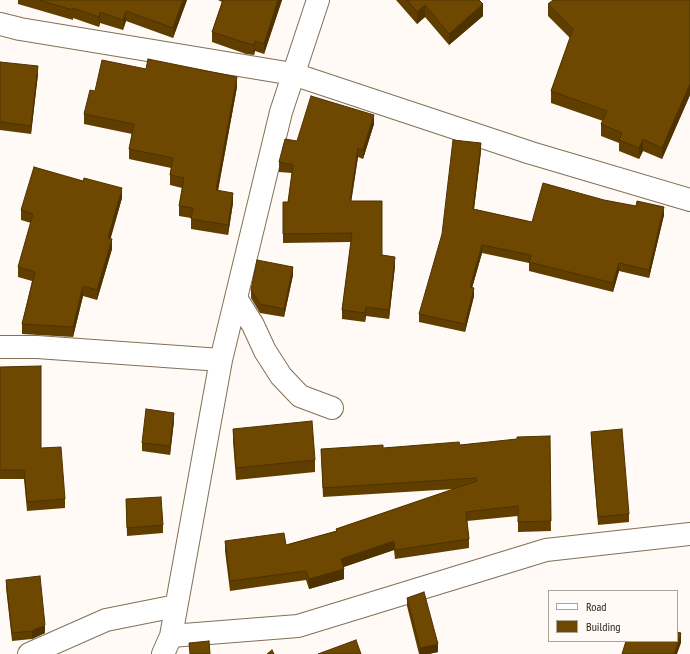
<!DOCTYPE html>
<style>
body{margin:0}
#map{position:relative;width:690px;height:654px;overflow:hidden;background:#fffaf5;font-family:"PT Sans Narrow",sans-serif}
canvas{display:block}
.legend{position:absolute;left:548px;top:590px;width:130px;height:52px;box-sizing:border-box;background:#fffaf5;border:1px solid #aba49d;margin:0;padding:5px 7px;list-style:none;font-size:12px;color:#2d241a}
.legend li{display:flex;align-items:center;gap:8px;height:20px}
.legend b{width:20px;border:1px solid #aba49d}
</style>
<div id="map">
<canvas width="690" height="654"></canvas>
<ul class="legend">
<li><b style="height:5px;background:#fff"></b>Road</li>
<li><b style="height:11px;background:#6f4800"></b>Building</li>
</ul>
</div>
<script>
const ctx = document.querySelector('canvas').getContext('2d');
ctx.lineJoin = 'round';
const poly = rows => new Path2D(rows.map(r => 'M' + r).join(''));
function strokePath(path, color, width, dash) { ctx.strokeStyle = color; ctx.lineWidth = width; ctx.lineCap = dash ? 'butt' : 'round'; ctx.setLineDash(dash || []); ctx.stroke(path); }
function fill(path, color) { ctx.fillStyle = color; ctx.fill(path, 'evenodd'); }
const minor = poly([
 [0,24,20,29,293,74,531,153,690,200],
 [236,298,253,325,265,351,281,376,300,396,332,408],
 [0,347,37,347,221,360],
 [171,636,298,626,546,550,690,534],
 [29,654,106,620,176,606],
 [163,654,171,636,221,360,281,112,318,0]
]);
strokePath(minor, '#837057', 24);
strokePath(minor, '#fff', 22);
fill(poly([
 [18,0,187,0,173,38,126,21,123,30,100,23,99,27,73,18,73,20,18,4],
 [218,0,282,0,264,54,255,51,254,55,246,54,212,42,212,32,222,2],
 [396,0,479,0,483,16,449,45,425,17,417,24],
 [690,0,690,95,662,159,643,151,639,159,619,151,619,143,601,136,601,124,603,121,551,103,551,91,570,38,548,16,548,4],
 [0,62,38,74,31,134,0,130],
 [237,87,218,191,233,203,228,235,191,229,191,218,179,216,179,206,182,188,170,185,170,175,171,168,129,159,129,149,132,134,84,124,84,114,95,91],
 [374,124,363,159,358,157,351,201,382,255,395,266,389,319,366,316,365,322,342,319,342,310,351,242,283,243,283,202,288,202,292,173,279,172,279,162,297,141],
 [481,151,474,209,532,222,604,200,664,215,649,278,619,271,613,292,529,271,529,263,482,253,472,288,474,296,465,332,419,322,419,314],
 [122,198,110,239,112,249,97,300,83,296,73,337,22,334,22,324,32,281,18,277,18,267,31,223,21,220,21,210],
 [293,275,284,317,260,313,251,298,251,290],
 [0,367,41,448,65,499,65,508,27,511,24,479,0,479],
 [174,421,170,455,142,451,142,443],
 [233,429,315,460,315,472,236,480,233,441],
 [591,432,629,514,629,522,598,525,591,440],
 [550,436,551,531,518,532,518,516,467,521,469,539,469,548,395,559,394,550,343,567,344,579,309,589,306,580,230,591,225,551,225,541,286,545,336,531,336,529,454,489,323,497,321,449,383,448,460,445],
 [126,499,163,525,163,533,127,536],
 [6,580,45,633,32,639,12,641,6,588],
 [407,598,438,652,429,654,419,654,407,606]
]), '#5f3e00');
fill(poly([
 [183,0,187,0,173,38,173,28],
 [278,0,282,0,264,54,264,44],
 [483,4,483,16,449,45,449,34],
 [425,5,425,17,417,24,417,12],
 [126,11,126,21,123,30,123,20],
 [100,12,100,23,99,27,99,17],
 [255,41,255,51,254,55,254,45],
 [38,66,38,74,31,134,31,126],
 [237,77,237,87,216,200,216,190],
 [690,84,690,95,662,159,662,148],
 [374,115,374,124,363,159,363,150],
 [643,139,643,151,639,159,639,148],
 [481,143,481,151,473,217,473,209],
 [358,148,358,157,350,210,350,201],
 [122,188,122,198,108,248,108,238],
 [233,193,233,203,228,235,228,225],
 [664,207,664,215,649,278,649,270],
 [112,239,112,249,97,300,97,290],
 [482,245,482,253,470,295,470,287],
 [395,257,395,266,389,319,389,310],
 [619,263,619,271,613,292,613,283],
 [293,267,293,275,284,317,284,309],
 [83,286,83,296,73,337,73,327],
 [474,288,474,296,465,332,465,324],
 [366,307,366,316,365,322,365,313],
 [174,413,174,421,170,455,170,446],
 [394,541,394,550,341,568,341,559],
 [344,569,344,579,309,589,309,579],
 [45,625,45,633,32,639,32,631],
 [681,633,681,643,677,654,674,654],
 [438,644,438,652,429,654,420,654,420,648]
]), '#4e3200');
const building = poly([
 [39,0,183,0,173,28,126,11,123,20,100,12,99,17,73,8,73,10,39,0],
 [223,0,278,0,264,44,255,41,254,45,246,43,212,32,223,0],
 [407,0,479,0,483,4,449,34,425,5,417,12,407,0],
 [553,0,690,0,690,84,662,148,643,139,639,148,619,140,622,133,601,124,607,111,551,91,573,29,548,4,553,0],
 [148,59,237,77,216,190,233,193,228,225,191,219,193,208,179,206,184,178,170,175,173,158,129,149,134,124,84,114,90,90,95,91,102,60,146,69,148,59],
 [0,62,38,66,31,126,0,122,0,62],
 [311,96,374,115,363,150,358,148,350,201,382,201,382,255,395,257,389,310,366,307,365,313,342,310,352,233,283,234,283,202,288,202,293,165,279,162,285,139,297,141,311,96],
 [453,140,481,143,473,209,532,222,543,183,604,200,636,206,637,201,664,207,649,270,619,263,613,283,529,262,531,255,482,245,470,287,474,288,465,324,419,314,442,234,453,140],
 [34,167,83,181,84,178,122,188,108,238,112,239,97,290,83,286,73,327,22,324,35,272,18,267,33,214,21,210,34,167],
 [257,260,293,267,284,309,260,304,251,290,257,260],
 [41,366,41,448,61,447,65,499,27,502,24,470,0,470,0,367,41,366],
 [146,409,174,413,170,446,142,443,146,409],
 [312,421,315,460,236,468,233,429,312,421],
 [622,429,629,514,598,517,591,432,622,429],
 [550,436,551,521,518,522,518,506,466,512,469,539,395,550,394,541,341,559,344,569,309,579,306,571,230,581,225,541,284,533,286,545,337,531,336,529,477,481,476,478,323,488,321,449,383,445,383,448,459,442,460,445,517,439,517,437,550,436],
 [161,497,163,525,127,528,126,499,161,497],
 [40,576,45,625,32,631,12,633,6,580,40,576],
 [424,592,438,644,420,648,407,598,424,592],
 [677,632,681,633,674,654,622,654,626,641,677,641,677,632],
 [356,640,361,654,318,654,356,640],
 [209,641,210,654,190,654,189,643,209,641],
 [272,650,274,654,267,654,272,650]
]);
fill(building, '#6f4800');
strokePath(building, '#4e3200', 1);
</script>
